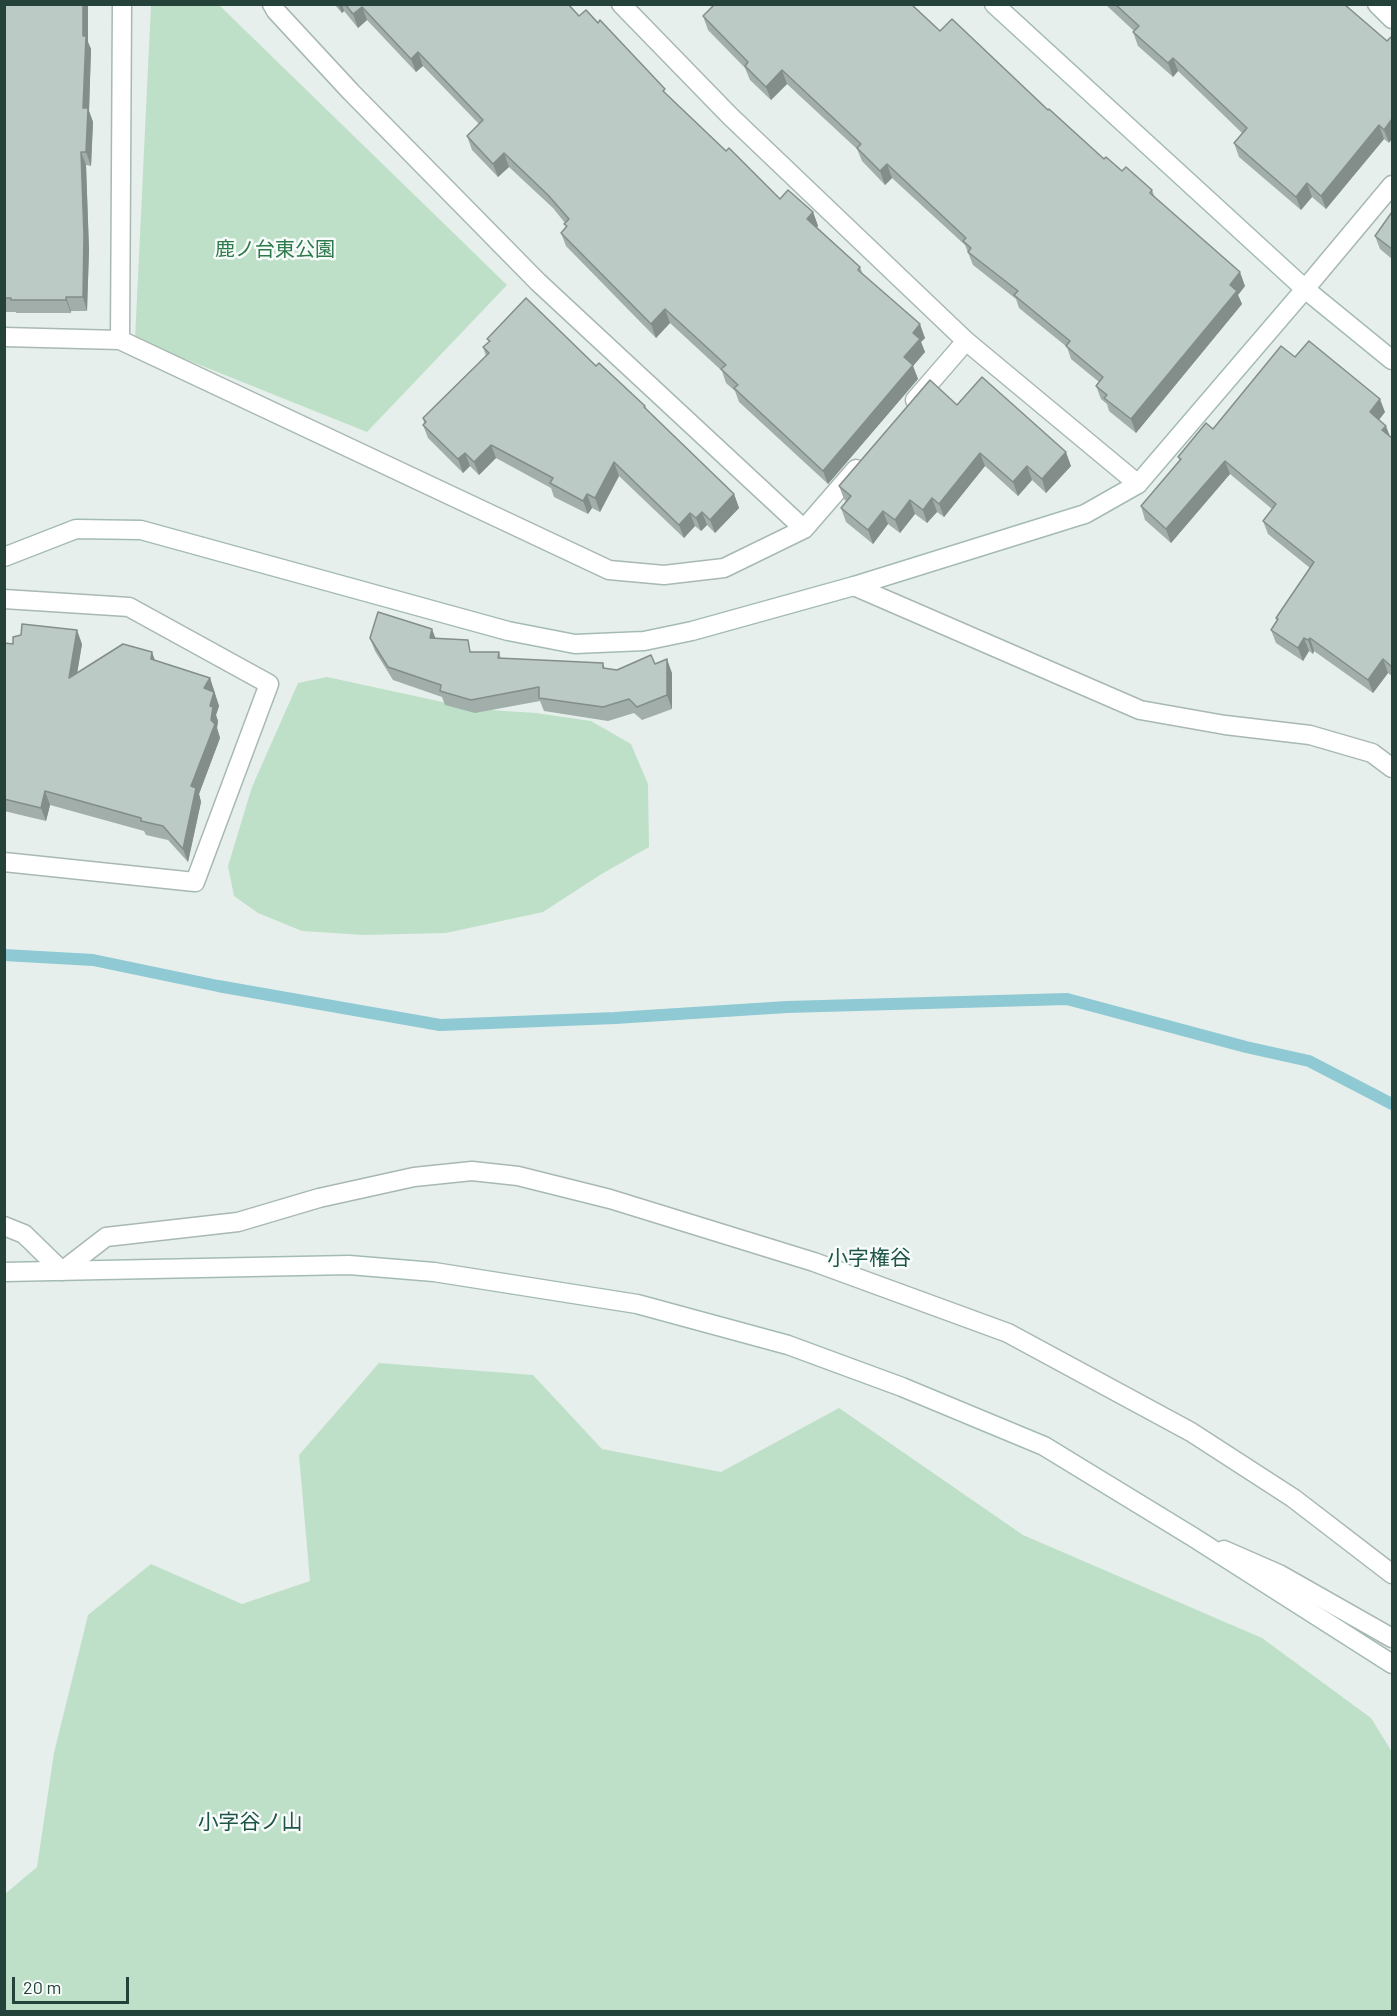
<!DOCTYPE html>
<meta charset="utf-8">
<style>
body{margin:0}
#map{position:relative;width:1397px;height:2016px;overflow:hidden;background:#e6efeb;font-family:Barlow,sans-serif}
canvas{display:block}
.frame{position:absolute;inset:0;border:6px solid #24423a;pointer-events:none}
.scale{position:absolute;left:12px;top:1977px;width:117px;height:27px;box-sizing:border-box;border:3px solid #24423a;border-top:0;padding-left:8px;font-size:18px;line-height:21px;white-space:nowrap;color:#24423a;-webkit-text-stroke:4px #f7fbf9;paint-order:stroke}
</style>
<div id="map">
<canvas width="1397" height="2016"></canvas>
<div class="frame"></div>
<div class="scale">20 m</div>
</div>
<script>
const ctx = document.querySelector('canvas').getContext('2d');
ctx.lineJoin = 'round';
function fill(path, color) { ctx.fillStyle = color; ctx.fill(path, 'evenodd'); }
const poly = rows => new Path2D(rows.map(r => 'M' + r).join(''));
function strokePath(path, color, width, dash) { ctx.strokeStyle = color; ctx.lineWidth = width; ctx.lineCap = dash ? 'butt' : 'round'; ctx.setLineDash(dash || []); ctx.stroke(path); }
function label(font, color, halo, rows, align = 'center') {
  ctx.font = font + ' Barlow,"Noto Sans JP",sans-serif'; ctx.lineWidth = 5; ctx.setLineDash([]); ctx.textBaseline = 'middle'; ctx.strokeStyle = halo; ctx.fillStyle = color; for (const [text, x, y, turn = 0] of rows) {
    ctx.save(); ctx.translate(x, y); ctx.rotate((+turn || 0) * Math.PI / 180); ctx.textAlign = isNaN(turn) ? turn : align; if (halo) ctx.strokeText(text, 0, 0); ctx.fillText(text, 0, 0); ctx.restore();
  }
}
fill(poly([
 [204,4,219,5,507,285,367,432,135,339,151,5],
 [327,677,475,709,536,713,591,721,631,744,648,784,649,847,600,875,543,912,446,933,364,935,302,931,258,913,234,896,228,866,252,787,298,683],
 [379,1363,533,1375,602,1449,721,1472,839,1408,1023,1535,1262,1638,1371,1718,1392,1752,1392,2011,5,2011,5,1894,37,1867,54,1753,88,1615,151,1564,242,1604,310,1581,299,1455]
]), '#bfe0c8');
strokePath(poly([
 [4,955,93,960,218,986,440,1025,615,1018,787,1007,1067,999,1246,1047,1309,1061,1392,1104]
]), '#8ec9d4', 12);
const street = poly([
 [272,4,276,11,351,92,538,282,804,529],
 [621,4,730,116,966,341,1138,484],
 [1377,4,1392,19],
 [1305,289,1392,185],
 [4,337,120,340,609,570,664,575,724,568,804,529,856,469],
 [120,340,122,4],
 [915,400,966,341],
 [854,586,1140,710,1225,725,1310,735,1372,753,1392,768],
 [4,599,129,607,269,684,195,882,4,862],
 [4,1226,24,1234,62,1271,106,1237,238,1222,319,1198,414,1177,472,1171,518,1176,610,1199,814,1262,1008,1333,1191,1432,1293,1498,1392,1574],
 [1224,1550,1279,1574,1392,1638]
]);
const secondary = poly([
 [994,4,1305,289,1392,360],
 [4,557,76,529,141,530,508,631,575,644,644,641,692,631,854,586,1085,514,1138,484,1305,289],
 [4,1272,349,1265,434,1272,637,1304,788,1345,902,1387,1044,1446,1193,1537,1392,1664]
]);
strokePath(street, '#a8b8b2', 21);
strokePath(secondary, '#a4bbb3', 21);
strokePath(street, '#fff', 18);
strokePath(secondary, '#fff', 18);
fill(poly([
 [4,4,88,4,88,42,91,49,89,111,93,122,91,166,86,165,89,250,87,311,71,311,71,313,16,313,16,312,4,312],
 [334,4,568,4,579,16,666,94,726,151,780,199,813,212,818,226,817,227,860,267,863,275,925,338,921,342,925,352,913,366,918,379,828,484,739,402,735,391,726,383,722,371,670,323,656,338,566,246,561,233,566,227,564,224,565,223,553,208,509,167,498,177,472,150,467,136,479,124,423,66,416,72,367,20,358,28,344,11,342,13],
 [712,4,911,4,940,31,1048,110,1104,159,1152,190,1155,198,1245,286,1238,295,1242,304,1136,433,1109,411,1107,404,1101,399,1096,386,1099,382,1071,359,1067,347,1019,308,1016,299,973,265,965,245,892,178,885,185,862,161,857,149,787,84,771,100,750,80,745,68,708,30,703,16,713,7],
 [1105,4,1344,4,1389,143,1384,139,1326,209,1312,197,1301,210,1239,157,1234,143,1242,133,1178,71,1173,77,1138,46,1133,32,1134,31],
 [1392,212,1392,259,1380,249,1375,236],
 [487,339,596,366,645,406,647,410,734,494,739,508,715,533,707,525,701,531,695,526,684,538,619,476,600,512,592,508,588,514,554,497,551,488,496,458,479,475,470,466,463,473,428,438,423,425,424,423,423,418,486,356,483,347,489,342],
 [1295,357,1385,412,1379,420,1390,436,1392,438,1392,676,1388,673,1373,693,1314,651,1313,654,1309,651,1303,661,1276,643,1271,630,1277,621,1276,618,1310,568,1268,534,1263,521,1272,509,1230,474,1171,543,1145,520,1141,506,1180,461,1178,457,1213,429],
 [957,405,1071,466,1046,493,1032,480,1018,496,985,466,944,517,937,512,927,523,915,514,900,533,888,524,873,544,846,522,841,508,846,501,844,499,839,486],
 [370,638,436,639,472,652,499,652,501,658,603,663,605,669,617,670,655,664,672,673,672,709,642,720,634,713,608,721,544,711,540,701,475,713,445,705,442,697,393,680,375,651],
 [4,643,82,644,77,673,155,661,210,678,219,706,216,715,218,721,217,728,220,738,199,794,201,802,188,862,168,840,146,835,144,831,50,805,46,821,4,811]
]), '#a1aea9');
fill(poly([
 [83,4,88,4,88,42,91,49,89,111,93,122,91,166,86,152,83,108],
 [338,4,342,4,344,11,342,13],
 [362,7,367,20,358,28,353,14],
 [418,52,423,66,416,72,411,59],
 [1173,58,1178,71,1173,77,1168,63],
 [782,70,787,84,771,100,766,87],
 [1392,119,1392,139,1389,143,1384,130],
 [1379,125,1384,139,1326,209,1321,196],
 [81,152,86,165,89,250,87,311,83,297],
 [504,153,509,167,498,177,493,164],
 [887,164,892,178,885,185,880,171],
 [1307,183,1312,197,1301,210,1296,197],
 [813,212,818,226,812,232,807,219],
 [1240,272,1245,286,1238,295,1242,304,1136,433,1131,419],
 [66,297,71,311,71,313,66,300],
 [665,309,670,323,656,338,651,324],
 [920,324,925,338,921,342,925,352,913,366,918,379,828,484,823,471,904,357,913,333],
 [1380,399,1385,412,1374,426,1370,412],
 [1386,426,1391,439,1382,430],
 [491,445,496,458,479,475,474,462],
 [1066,452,1071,466,1046,493,1042,479],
 [465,453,470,466,463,473,458,459],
 [980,453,985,466,944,517,939,504],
 [1225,461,1230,474,1171,543,1166,529],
 [614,462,619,476,600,512,595,498],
 [1027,466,1032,480,1018,496,1013,482],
 [587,494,592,508,588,514,583,501],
 [734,494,739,508,715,533,710,520],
 [932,498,937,512,927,523,923,510],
 [910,500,915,514,900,533,895,520],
 [883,511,888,524,873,544,868,530],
 [702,512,707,525,701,531,696,518],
 [690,513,695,526,684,538,679,525],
 [432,629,437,642,430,638],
 [77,630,82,644,74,692,69,678],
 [1304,638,1309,651,1303,661,1298,648],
 [1310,638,1314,651,1313,654,1308,640],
 [152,652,157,666,151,659],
 [667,659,672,673,672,709,667,695],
 [1383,659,1388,673,1373,693,1368,680],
 [210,678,219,706,216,715,218,721,217,728,220,738,199,794,201,802,188,862,183,849,191,786,211,720,204,688],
 [45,791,50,805,46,821,41,808]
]), '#838d89');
const building = poly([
 [4,4,83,4,83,36,86,36,83,108,88,108,86,152,81,152,84,236,83,297,66,297,66,300,11,300,11,298,4,298,4,4],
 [345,4,568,4,579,16,586,10,598,23,600,20,665,89,663,91,726,151,729,148,780,199,788,190,813,212,807,219,860,267,858,270,920,324,913,333,920,339,904,357,913,365,823,471,734,388,738,385,721,369,726,365,665,309,651,324,561,233,567,226,564,224,569,219,548,195,504,153,493,164,467,136,483,120,418,52,411,59,362,7,353,14,345,4],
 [911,4,940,31,952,19,1048,110,1049,109,1104,159,1106,157,1122,171,1126,167,1152,190,1150,193,1240,272,1230,285,1237,291,1131,419,1104,398,1107,395,1096,386,1103,377,1066,346,1070,341,1014,295,1018,291,968,252,971,248,963,241,966,238,887,164,880,171,857,148,861,144,782,70,766,87,745,66,748,62,703,16,715,4,911,4],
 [1115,4,1344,4,1387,41,1391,37,1392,39,1392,119,1384,130,1379,125,1321,196,1307,183,1296,197,1234,143,1247,128,1173,58,1168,63,1133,32,1139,26,1115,4],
 [1392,212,1392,249,1375,236,1392,212],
 [526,298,596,366,599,363,645,406,644,407,734,494,710,520,702,512,696,518,690,513,679,525,614,462,595,498,587,494,583,501,550,483,553,478,491,445,474,462,465,453,458,459,423,425,426,422,423,418,489,353,483,347,490,341,487,339,526,298],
 [1309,341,1380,399,1370,412,1386,426,1382,430,1392,438,1392,667,1383,659,1368,680,1310,638,1308,640,1304,638,1298,648,1271,630,1278,619,1276,618,1314,562,1263,521,1276,504,1225,461,1166,529,1141,506,1181,459,1178,457,1206,423,1213,429,1281,346,1295,357,1309,341],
 [982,377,1066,452,1042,479,1027,466,1013,482,980,453,939,504,932,498,923,510,910,500,895,520,883,511,868,530,841,508,851,496,839,486,930,380,957,405,982,377],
 [378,612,432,629,430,638,468,640,470,652,499,652,498,658,603,663,603,668,617,670,651,655,655,664,667,659,667,695,637,707,629,699,603,707,539,698,539,687,471,700,440,691,441,685,388,667,370,638,378,612],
 [22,624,77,630,69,678,123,644,152,652,151,659,210,678,204,688,214,692,210,706,213,707,211,720,215,724,191,786,196,788,183,849,163,826,141,821,141,818,45,791,41,808,4,799,4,643,13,644,13,637,21,635,22,624]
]);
fill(building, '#bbcac4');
strokePath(building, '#838d89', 1.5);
label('20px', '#2d7a4b', '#f7fbf9', [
 ["鹿ノ台東公園",275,249]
]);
label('21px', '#1f5548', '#f7fbf9', [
 ["小字権谷",869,1258],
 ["小字谷ノ山",250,1822]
]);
</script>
